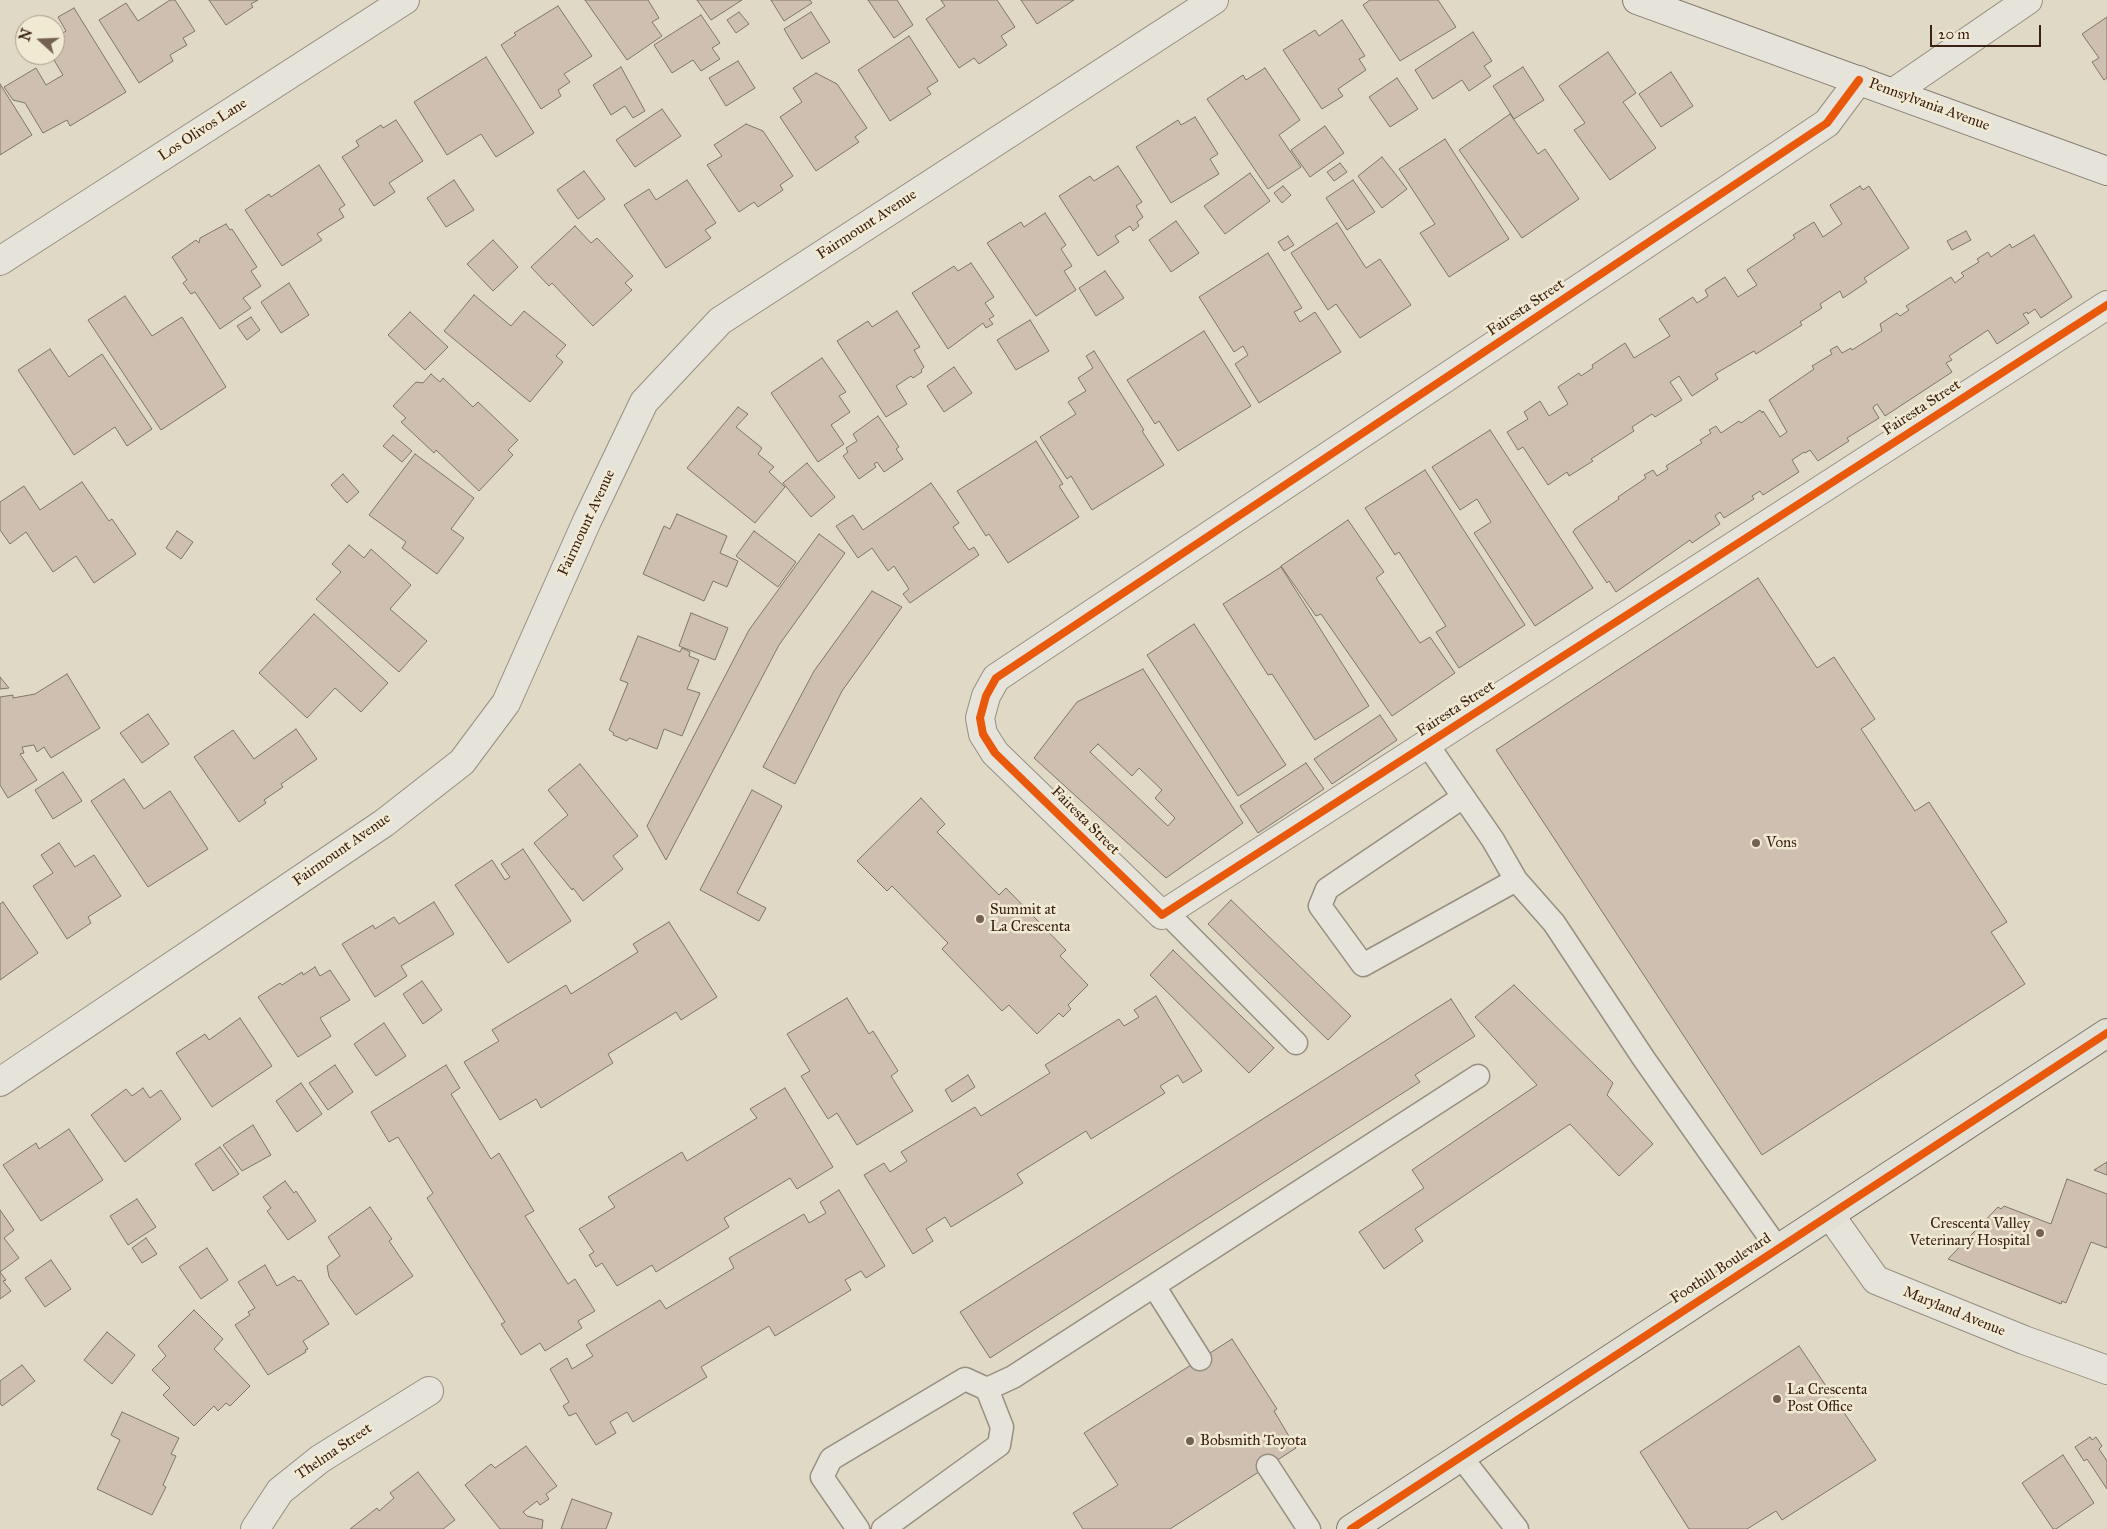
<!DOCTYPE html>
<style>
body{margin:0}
#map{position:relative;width:2107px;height:1529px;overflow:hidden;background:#e0d9c6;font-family:"IM FELL Great Primer",serif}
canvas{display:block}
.north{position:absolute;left:15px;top:15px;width:50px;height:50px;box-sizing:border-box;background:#f1ead3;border:1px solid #a89987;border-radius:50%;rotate:290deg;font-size:14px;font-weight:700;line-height:20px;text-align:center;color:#3b2014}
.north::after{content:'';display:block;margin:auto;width:18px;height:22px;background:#756152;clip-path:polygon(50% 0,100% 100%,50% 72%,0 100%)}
.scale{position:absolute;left:1930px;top:25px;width:111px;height:22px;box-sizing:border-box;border:2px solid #3b2014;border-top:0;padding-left:6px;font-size:15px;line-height:18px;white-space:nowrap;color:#3b2014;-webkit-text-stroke:4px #f1ead3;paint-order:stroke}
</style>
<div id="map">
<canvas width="2107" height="1529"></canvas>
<div class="north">N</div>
<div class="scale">20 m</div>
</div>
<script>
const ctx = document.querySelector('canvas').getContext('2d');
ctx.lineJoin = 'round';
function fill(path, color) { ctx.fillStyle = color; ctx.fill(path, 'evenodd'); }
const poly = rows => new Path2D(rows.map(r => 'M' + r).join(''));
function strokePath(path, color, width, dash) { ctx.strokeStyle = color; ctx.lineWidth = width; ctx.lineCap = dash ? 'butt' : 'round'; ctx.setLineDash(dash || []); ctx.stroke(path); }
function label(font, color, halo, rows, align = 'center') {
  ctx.font = font + ' "IM FELL Great Primer",serif'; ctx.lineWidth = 5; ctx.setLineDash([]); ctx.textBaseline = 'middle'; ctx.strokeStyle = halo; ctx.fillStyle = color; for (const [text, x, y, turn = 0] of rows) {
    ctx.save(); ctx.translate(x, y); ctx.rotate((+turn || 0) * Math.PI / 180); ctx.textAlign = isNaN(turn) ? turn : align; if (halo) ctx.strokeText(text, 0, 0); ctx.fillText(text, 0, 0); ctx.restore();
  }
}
const building = poly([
 [170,0,175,0,195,31,183,38,187,45,170,55,173,61,139,83,99,20,126,3,138,21,170,0],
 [209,0,258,0,251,4,253,7,226,25,209,0],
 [585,0,648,0,659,18,652,22,662,36,627,60,585,0],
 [697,0,742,0,711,20,697,0],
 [771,0,810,0,812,3,784,21,771,0],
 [868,0,897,0,913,25,894,38,868,0],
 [941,0,997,0,1015,27,1001,36,1007,45,979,64,974,58,959,68,926,19,945,6,941,0],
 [1021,0,1074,0,1037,24,1021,0],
 [1370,0,1438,0,1456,27,1400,61,1363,5,1370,0],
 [558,6,592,56,564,74,570,82,558,90,561,96,541,109,501,45,516,35,514,33,558,6],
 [74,8,126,92,70,126,67,120,43,133,25,103,13,100,4,87,36,68,46,85,63,75,51,55,55,55,55,38,66,31,58,17,74,8],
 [739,12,749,24,736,33,727,20,739,12],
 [811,12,830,42,802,59,784,29,811,12],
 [701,15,720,43,712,48,720,59,701,71,693,60,672,73,654,45,701,15],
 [2107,17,2107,78,2104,80,2092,62,2099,58,2082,34,2107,17],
 [1342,20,1365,56,1359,59,1366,70,1338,89,1343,96,1322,109,1283,50,1315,30,1319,36,1342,20],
 [1473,32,1492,61,1484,66,1491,76,1469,91,1462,80,1433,99,1415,70,1473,32],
 [909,36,938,81,927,88,931,94,890,121,858,70,909,36],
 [1608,52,1636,93,1623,102,1656,148,1610,180,1574,130,1585,123,1559,86,1608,52],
 [486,57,534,133,496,157,481,134,447,155,414,102,486,57],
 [738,61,755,88,726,106,709,78,738,61],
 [621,67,645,111,633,118,625,106,611,115,593,85,621,67],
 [1523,67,1544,100,1514,119,1493,86,1523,67],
 [1265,68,1300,120,1279,135,1301,167,1268,189,1207,99,1243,75,1246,80,1265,68],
 [1671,72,1693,106,1661,127,1639,94,1671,72],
 [816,73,837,84,867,128,855,137,859,142,816,171,780,117,802,102,793,88,816,73],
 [1397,78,1418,109,1390,127,1369,97,1397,78],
 [0,84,32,135,0,155,0,84],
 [662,109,681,136,635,167,616,140,662,109],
 [1510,114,1538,154,1545,149,1579,199,1522,238,1459,150,1510,114],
 [1195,117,1218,154,1210,159,1219,174,1171,203,1136,147,1178,120,1181,125,1195,117],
 [396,120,423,161,389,183,395,192,374,206,342,157,359,146,356,141,381,125,383,128,396,120],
 [746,124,763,131,793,176,780,185,783,190,758,207,754,202,739,212,707,165,722,156,714,145,746,124],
 [1325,126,1344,153,1310,177,1291,150,1325,126],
 [1445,139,1509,239,1449,277,1420,233,1435,224,1399,169,1445,139],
 [1382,157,1407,189,1382,208,1358,176,1382,157],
 [1340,163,1347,172,1334,181,1327,172,1340,163],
 [319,165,345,205,339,209,344,217,317,234,322,240,282,266,245,210,269,194,271,197,319,165],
 [1118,166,1142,202,1136,206,1143,217,1137,222,1139,226,1133,231,1130,226,1115,236,1119,242,1098,256,1059,196,1090,176,1094,181,1118,166],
 [584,171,605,199,578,219,557,190,584,171],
 [1250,173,1270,201,1225,234,1204,206,1250,173],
 [454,180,474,210,446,227,427,198,454,180],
 [687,180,716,223,705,230,711,238,666,268,624,205,649,189,656,200,687,180],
 [1353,180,1375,212,1347,230,1326,198,1353,180],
 [1283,186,1291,195,1282,203,1274,193,1283,186],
 [1860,186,1863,190,1869,186,1909,248,1864,278,1867,282,1843,298,1840,291,1820,304,1822,308,1800,322,1802,325,1756,354,1754,351,1715,374,1718,379,1692,396,1679,376,1670,382,1682,400,1655,417,1652,414,1632,427,1634,431,1591,459,1593,461,1569,476,1567,472,1548,485,1523,447,1518,450,1507,432,1528,419,1524,412,1540,401,1549,416,1568,404,1558,387,1579,373,1581,376,1593,368,1592,365,1625,343,1634,358,1670,336,1659,319,1693,297,1697,303,1708,296,1705,290,1725,277,1738,297,1757,285,1747,270,1795,238,1793,235,1814,222,1823,237,1842,224,1830,205,1860,186],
 [1045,213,1066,245,1061,249,1072,266,1064,271,1076,290,1036,316,987,243,1021,222,1024,227,1045,213],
 [1176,221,1199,253,1171,272,1149,240,1176,221],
 [1337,223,1366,268,1380,259,1411,305,1360,338,1336,304,1328,310,1291,253,1337,223],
 [226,224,230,230,232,229,257,267,251,271,261,286,243,298,251,308,220,329,195,292,191,294,183,283,187,280,172,257,196,240,199,243,200,238,226,224],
 [575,226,591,243,597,238,633,276,625,283,632,290,593,326,552,283,549,286,531,267,575,226],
 [1966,231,1971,240,1952,250,1947,241,1966,231],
 [2034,235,2072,297,2041,318,2035,309,2028,314,2027,312,2023,314,2029,323,1997,344,1988,330,1949,356,1952,360,1946,363,1952,372,1885,416,1877,404,1874,406,1873,408,1879,418,1847,438,1849,441,1818,461,1810,450,1805,453,1804,452,1792,460,1799,472,1763,495,1760,491,1752,496,1754,499,1724,518,1720,512,1715,516,1720,524,1692,543,1690,540,1616,592,1609,581,1607,583,1573,532,1575,529,1619,499,1618,497,1646,478,1644,475,1653,470,1657,476,1668,469,1666,466,1702,443,1700,440,1711,433,1709,430,1716,426,1721,433,1739,421,1741,423,1760,410,1762,413,1763,411,1780,437,1787,432,1769,400,1814,369,1812,366,1832,354,1830,350,1837,346,1842,353,1851,348,1852,350,1882,331,1880,324,1897,313,1900,316,1909,310,1906,306,1951,277,1955,283,1964,276,1961,273,1979,262,1977,259,1988,252,1991,257,2010,244,2012,248,2034,235],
 [1288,236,1294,245,1284,251,1278,242,1288,236],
 [493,240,518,267,493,291,467,264,493,240],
 [1268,253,1302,308,1294,312,1300,322,1315,312,1341,352,1259,403,1235,364,1248,355,1243,346,1234,352,1199,297,1268,253],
 [971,263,994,297,985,303,994,316,989,319,993,324,986,328,983,323,948,349,912,293,954,266,958,271,971,263],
 [1105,271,1124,298,1096,316,1079,288,1105,271],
 [289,283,309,315,281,333,261,302,289,283],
 [474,295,511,326,524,311,566,345,556,356,563,362,530,402,444,331,474,295],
 [125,296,152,336,182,317,226,387,161,430,88,320,125,296],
 [897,311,920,347,914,350,924,367,921,370,922,372,913,378,911,376,896,386,907,404,886,417,837,341,868,321,872,327,897,311],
 [410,312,448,347,425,370,388,335,410,312],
 [251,317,260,330,247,340,237,326,251,317],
 [1030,320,1049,351,1016,370,997,340,1030,320],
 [1204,331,1251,406,1178,451,1159,421,1155,424,1127,380,1204,331],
 [50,349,69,377,102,354,152,429,127,446,115,427,74,455,18,370,50,349],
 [1094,351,1144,430,1142,431,1164,465,1092,510,1071,476,1067,479,1040,437,1076,414,1068,402,1086,391,1078,378,1093,368,1086,356,1094,351],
 [822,358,846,392,839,396,850,412,831,425,844,444,818,462,771,393,822,358],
 [954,367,972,393,944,412,927,386,954,367],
 [431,374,440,382,443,378,473,407,478,402,518,440,508,450,513,455,479,491,436,450,434,453,401,422,406,418,393,406,416,382,423,383,431,374],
 [738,407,748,414,736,427,762,448,758,454,774,467,769,472,785,487,755,523,687,468,738,407],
 [878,416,899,447,896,449,903,459,884,472,877,462,874,464,876,467,859,479,843,456,848,452,846,448,857,441,853,434,878,416],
 [1490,430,1593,588,1535,626,1474,533,1491,522,1477,499,1460,510,1432,467,1490,430],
 [393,435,412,451,402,462,383,446,393,435],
 [1036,441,1063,484,1059,486,1079,517,1008,563,989,534,986,536,957,491,1036,441],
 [415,454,474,498,451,529,464,538,437,574,402,548,406,542,369,515,415,454],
 [807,463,835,497,811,517,783,483,807,463],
 [1425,470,1525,625,1459,668,1436,632,1446,626,1399,552,1395,555,1365,508,1425,470],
 [343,474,359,492,347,503,331,485,343,474],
 [82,482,109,521,112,519,136,554,94,583,76,556,53,572,26,532,10,544,0,530,0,502,24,486,40,510,82,482],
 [931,483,959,523,953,527,969,550,974,547,979,555,910,603,903,594,909,589,894,566,888,571,872,548,858,558,836,526,853,515,863,530,931,483],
 [677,514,727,536,720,553,738,561,727,587,713,581,704,601,643,574,664,526,670,529,677,514],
 [1348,520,1384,572,1376,578,1420,643,1430,637,1455,673,1392,716,1321,614,1316,616,1281,566,1348,520],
 [177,531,193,542,181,559,166,548,177,531],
 [754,531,796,562,778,587,736,556,754,531],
 [819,534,845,553,779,645,666,860,647,826,749,630,819,534],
 [349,545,364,558,371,549,411,585,390,609,427,641,399,672,316,599,341,572,332,564,349,545],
 [1281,567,1369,706,1315,740,1272,674,1268,675,1223,604,1281,567],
 [1758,578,1817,668,1834,657,1875,719,1861,729,1915,811,1929,802,2007,922,1991,932,2025,984,1762,1155,1496,750,1758,578],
 [872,591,902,607,842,691,795,784,763,767,814,671,872,591],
 [691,613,728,628,715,660,679,646,691,613],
 [314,614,388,683,361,712,335,688,307,718,259,673,314,614],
 [1194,624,1286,765,1238,796,1147,655,1194,624],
 [638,636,680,652,682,648,690,652,689,656,699,660,687,689,700,693,682,736,664,729,657,749,629,738,627,741,613,735,614,733,609,730,628,683,620,680,638,636],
 [1143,669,1243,823,1166,878,1034,758,1077,702,1143,669],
 [1098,744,1132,776,1139,768,1162,790,1155,798,1175,818,1168,826,1090,752,1098,744],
 [67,674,100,728,51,758,44,747,37,752,34,745,22,747,24,753,20,754,37,780,8,798,0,785,0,697,13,695,13,698,35,694,67,674],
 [0,677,9,688,0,689,0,677],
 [148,714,169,744,142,763,120,733,148,714],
 [1380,715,1397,740,1332,784,1314,759,1380,715],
 [296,729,317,759,281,784,283,787,264,800,266,803,239,822,194,757,233,730,254,759,296,729],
 [1306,763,1324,789,1258,833,1240,806,1306,763],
 [580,764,638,836,613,856,623,869,583,901,573,888,572,890,534,843,568,815,548,790,580,764],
 [63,772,82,801,53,819,35,790,63,772],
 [124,779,144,809,170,791,208,849,148,887,91,801,124,779],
 [752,790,782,806,737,893,766,908,759,921,700,890,752,790],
 [921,798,945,824,937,832,999,895,1006,888,1066,950,1060,956,1088,985,1068,1005,1071,1009,1063,1017,1059,1013,1037,1034,1009,1005,1002,1011,942,949,948,943,892,886,887,891,857,861,921,798],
 [59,843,75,867,94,855,121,896,88,917,91,923,67,939,33,886,53,873,41,855,59,843],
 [523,849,571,921,508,963,455,885,492,860,505,880,510,877,501,864,523,849],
 [1231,900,1351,1016,1328,1040,1208,924,1231,900],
 [3,902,38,953,0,980,0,904,3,902],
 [434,902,454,934,401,966,407,976,375,997,342,944,373,925,375,929,394,917,399,924,434,902],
 [669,922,717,997,681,1020,676,1012,608,1054,613,1063,541,1108,536,1099,500,1120,464,1062,499,1041,492,1030,566,985,571,994,638,952,633,944,669,922],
 [1173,950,1274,1048,1249,1073,1150,975,1173,950],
 [315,967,320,976,330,970,350,1000,320,1018,331,1036,298,1057,258,997,280,983,282,985,302,972,303,975,315,967],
 [422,981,442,1010,423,1024,403,994,422,981],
 [1514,985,1613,1083,1607,1095,1653,1144,1619,1176,1570,1124,1415,1229,1423,1241,1384,1269,1359,1232,1424,1188,1412,1170,1537,1085,1475,1017,1514,985],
 [1156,996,1202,1071,1183,1083,1178,1075,1160,1086,1165,1093,1091,1139,1086,1131,1017,1174,1023,1183,951,1227,945,1217,926,1229,933,1241,913,1254,864,1175,884,1163,890,1172,907,1161,901,1152,975,1107,981,1116,1050,1073,1045,1065,1119,1019,1124,1026,1139,1017,1134,1010,1156,996],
 [847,998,869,1034,873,1031,898,1071,891,1076,913,1111,857,1145,837,1113,828,1119,801,1076,810,1071,787,1034,847,998],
 [1451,999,1475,1036,1415,1075,1420,1082,990,1358,960,1312,1451,999],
 [240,1018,272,1066,212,1107,176,1053,205,1034,209,1040,240,1018],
 [384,1023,406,1056,376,1076,354,1044,384,1023],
 [335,1065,353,1092,328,1110,309,1083,335,1065],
 [446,1065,460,1088,451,1094,491,1159,499,1153,534,1211,525,1216,568,1284,575,1279,595,1311,578,1321,582,1328,545,1351,540,1343,521,1355,501,1324,505,1322,427,1198,433,1193,398,1137,389,1142,371,1112,446,1065],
 [968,1075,975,1087,952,1102,945,1090,968,1075],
 [301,1083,322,1114,297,1132,276,1101,301,1083],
 [143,1088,150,1098,161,1090,181,1119,125,1162,91,1115,126,1089,132,1096,143,1088],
 [785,1088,833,1167,797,1189,790,1178,724,1218,729,1227,656,1272,652,1265,617,1286,602,1263,596,1267,589,1255,594,1252,579,1229,615,1207,608,1197,682,1152,687,1161,757,1118,750,1109,785,1088],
 [253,1125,271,1155,242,1171,223,1145,253,1125],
 [69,1129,103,1180,41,1221,3,1165,36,1143,39,1149,69,1129],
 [220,1147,239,1174,213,1191,195,1164,220,1147],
 [2107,1162,2107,1175,2094,1170,2107,1162],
 [2067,1179,2107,1194,2107,1248,2091,1242,2066,1303,2062,1301,2061,1304,1948,1259,1998,1207,2001,1209,2004,1206,2051,1224,2067,1179],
 [285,1181,294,1193,296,1191,316,1221,288,1240,267,1211,271,1208,263,1197,285,1181],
 [839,1190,885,1266,866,1278,861,1271,845,1280,851,1290,775,1336,769,1326,701,1367,707,1377,633,1422,627,1412,610,1422,616,1433,596,1445,576,1413,569,1416,563,1406,569,1402,550,1369,567,1358,572,1369,593,1356,586,1345,660,1300,666,1309,734,1268,729,1258,804,1214,809,1223,826,1213,820,1202,839,1190],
 [137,1199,156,1227,128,1245,110,1216,137,1199],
 [370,1207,392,1239,389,1241,413,1276,356,1315,329,1277,327,1266,340,1256,328,1237,370,1207],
 [0,1210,14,1230,4,1238,19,1258,0,1272,0,1210],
 [146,1238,157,1254,142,1263,132,1248,146,1238],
 [207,1248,228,1280,201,1299,179,1267,207,1248],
 [51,1260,71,1289,45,1307,25,1278,51,1260],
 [265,1265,277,1286,294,1276,298,1281,301,1280,329,1324,303,1341,308,1349,305,1350,306,1352,268,1375,235,1325,250,1315,248,1312,255,1308,238,1282,265,1265],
 [0,1272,6,1280,3,1281,11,1291,0,1299,0,1272],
 [194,1310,223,1339,214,1349,250,1386,230,1406,226,1403,218,1411,214,1406,194,1426,163,1395,170,1388,152,1370,166,1356,158,1346,194,1310],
 [107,1332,135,1355,112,1384,84,1360,107,1332],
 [1232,1339,1277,1409,1274,1411,1296,1448,1170,1529,1083,1529,1073,1513,1118,1485,1084,1433,1232,1339],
 [1799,1346,1876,1460,1782,1520,1776,1511,1747,1529,1689,1529,1640,1452,1799,1346],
 [22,1365,35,1381,2,1406,0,1403,0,1381,22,1365],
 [122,1412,179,1438,171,1454,176,1456,163,1485,166,1487,152,1515,97,1489,120,1440,111,1435,122,1412],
 [2090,1437,2092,1440,2096,1437,2102,1446,2099,1449,2107,1461,2107,1489,2087,1459,2084,1461,2075,1447,2090,1437],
 [526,1446,557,1486,546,1494,549,1499,540,1505,537,1501,523,1512,527,1516,543,1520,542,1529,500,1529,465,1485,491,1464,495,1468,526,1446],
 [2063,1455,2094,1503,2056,1529,2053,1529,2022,1483,2063,1455],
 [418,1472,455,1520,443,1529,350,1529,377,1508,379,1511,394,1498,390,1493,418,1472],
 [572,1499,612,1513,606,1529,561,1529,572,1499]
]);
fill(building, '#cfbfb1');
strokePath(building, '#7e766b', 1);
const service = poly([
 [1427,744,1493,840,1516,880,1554,923,1644,1059,1778,1249],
 [1463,797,1327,889,1320,906,1363,965,1516,880],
 [1166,912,1296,1043],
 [1154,1286,1200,1359],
 [987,1389,1013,1377,1478,1076],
 [1461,1457,1517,1529],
 [1268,1466,1309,1529],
 [858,1529,822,1477,831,1459,965,1379,987,1389,1002,1427,999,1445,883,1529]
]);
const minor = poly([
 [1859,80,1827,123,996,678,986,696,980,718,983,734,995,753,1162,915,2107,305],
 [1894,92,2028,0],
 [0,261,405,0],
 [0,1082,384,823,462,762,506,703,587,521,644,402,720,321,1214,0],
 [1830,1215,1876,1280,2024,1340,2107,1370],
 [255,1529,280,1491,320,1459,429,1391]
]);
const secondary = poly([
 [1637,0,2107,171]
]);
const primary = poly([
 [1351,1529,2107,1033]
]);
strokePath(service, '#968f82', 25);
strokePath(minor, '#968f82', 30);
strokePath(secondary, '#7e766b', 30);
strokePath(primary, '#7e766b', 30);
strokePath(service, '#e6e3da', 22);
strokePath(minor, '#e6e3da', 28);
strokePath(secondary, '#e6e3da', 28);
strokePath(primary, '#e2dfd4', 28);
strokePath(poly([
 [1859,80,1827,123,996,678,986,696,980,718,983,734,995,753,1162,915,2107,305],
 [1351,1529,2107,1033]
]), '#e8590c', 8);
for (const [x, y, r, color] of [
 [1756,843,5,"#756152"],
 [980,919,5,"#756152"],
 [2040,1233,5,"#756152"],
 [1777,1399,5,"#756152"],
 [1190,1441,5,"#756152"]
]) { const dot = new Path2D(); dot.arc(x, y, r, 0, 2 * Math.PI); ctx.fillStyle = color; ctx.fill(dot); strokePath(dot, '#f1ead3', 2); }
label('15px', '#3b2014', '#f1ead3', [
 ["Pennsylvania Avenue",1929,105,20],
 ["Los Olivos Lane",203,130,-33],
 ["Fairmount Avenue",867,225,-33],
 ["Fairesta Street",1526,308,-34],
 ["Fairesta Street",1922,408,-33],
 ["Fairmount Avenue",587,523,-65],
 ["Fairesta Street",1456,709,-33],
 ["Fairesta Street",1085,821,45],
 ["Fairmount Avenue",342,850,-35],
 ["Foothill Boulevard",1721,1269,-33],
 ["Maryland Avenue",1954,1312,22],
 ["Thelma Street",334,1452,-34]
]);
label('15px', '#3b2014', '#f1ead3', [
 ["Vons",1766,843],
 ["Summit at",990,910],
 ["La Crescenta",990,927],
 ["Crescenta Valley",2030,1224,"right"],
 ["Veterinary Hospital",2030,1241,"right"],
 ["La Crescenta",1787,1390],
 ["Post Office",1787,1407],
 ["Bobsmith Toyota",1200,1441]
], 'left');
</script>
